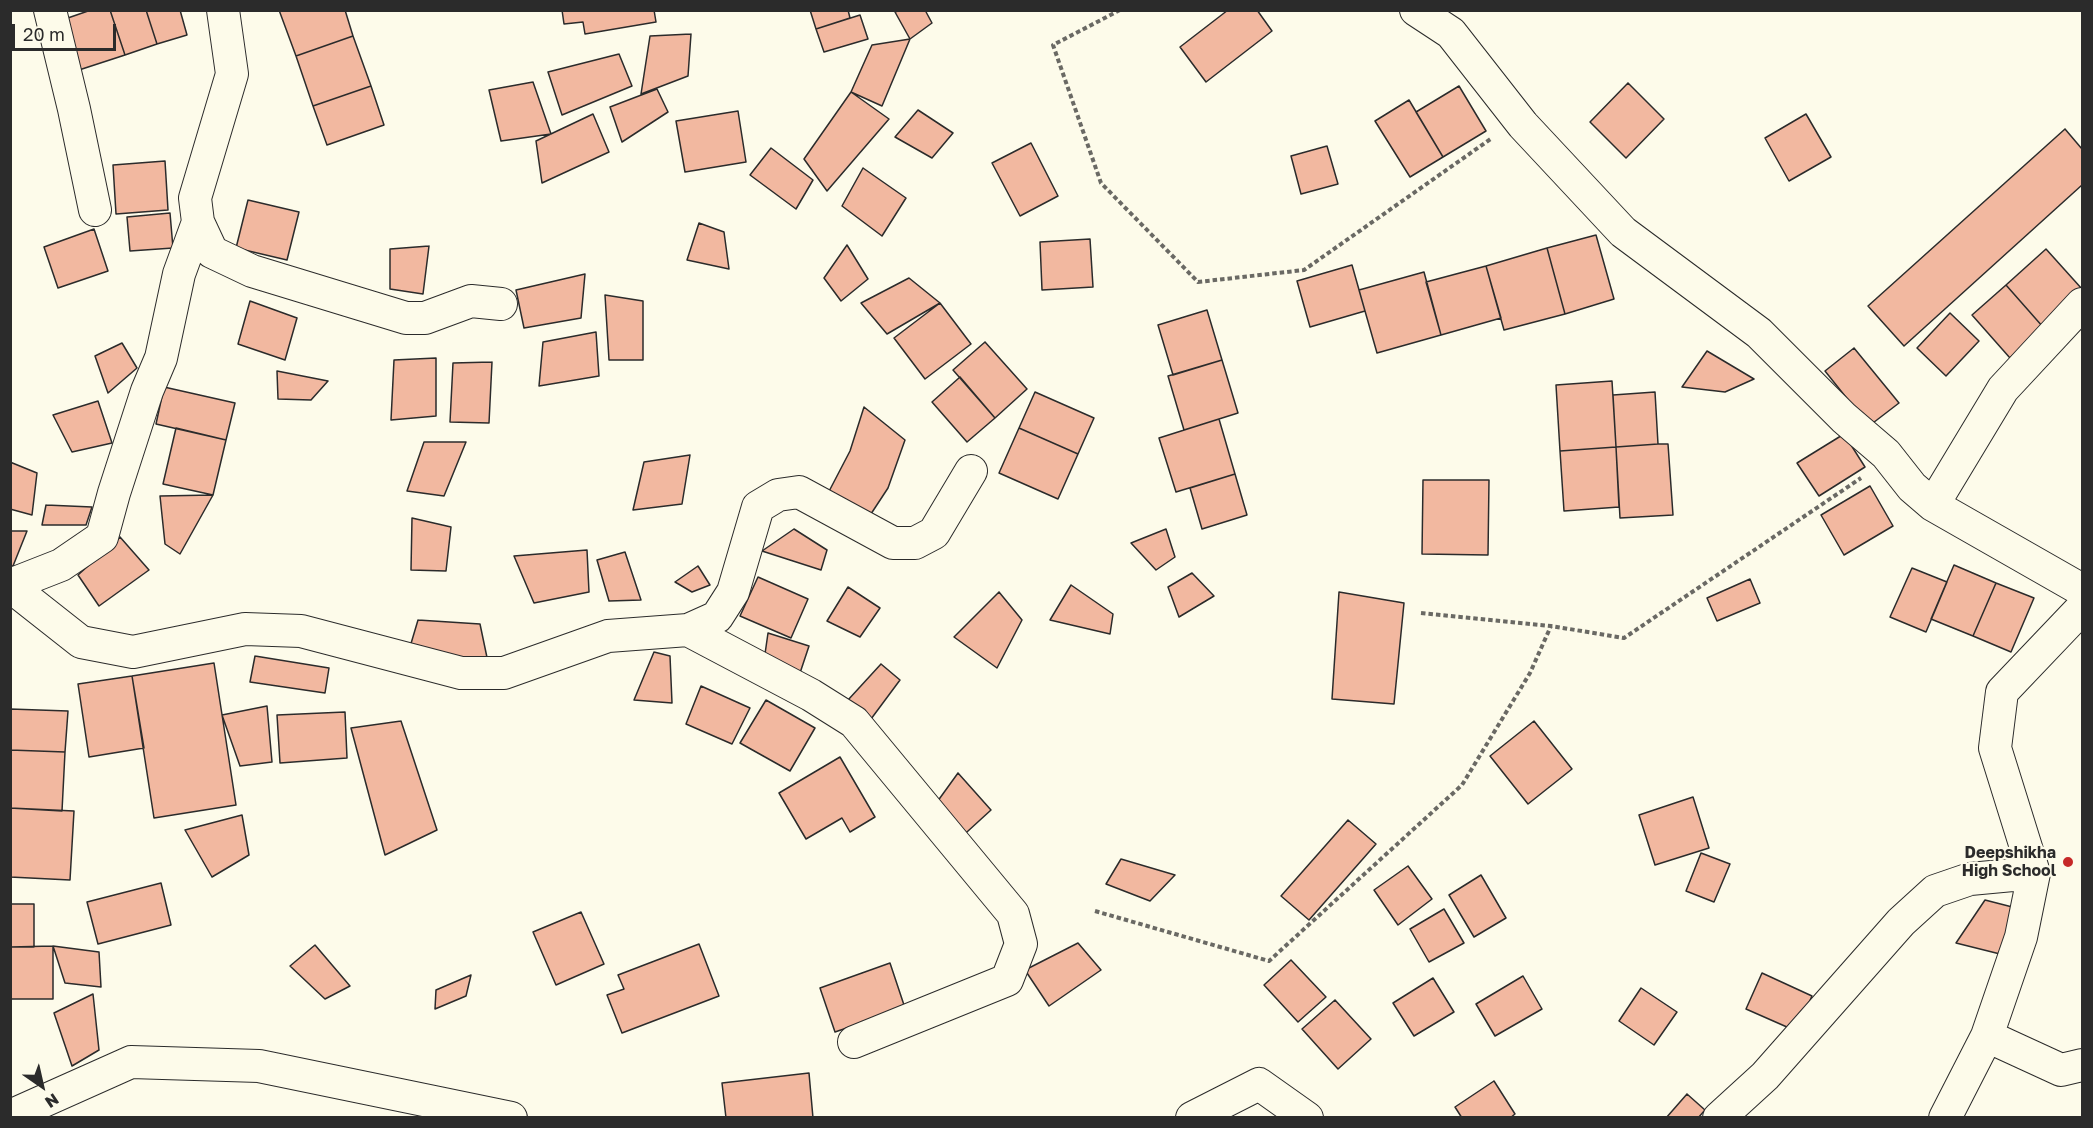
<!DOCTYPE html>
<style>
body{margin:0}
#map{position:relative;width:2093px;height:1128px;overflow:hidden;background:#fdfbea;font-family:"Golos Text",sans-serif}
canvas{display:block}
.frame{position:absolute;inset:0;border:12px solid #2b2b2b;pointer-events:none}
.north{position:absolute;left:12px;top:1056px;width:60px;height:60px;-webkit-text-stroke:4px #fdfbea;paint-order:stroke;rotate:146deg;font-size:16px;font-weight:700;line-height:24px;text-align:center;color:#2b2b2b}
.north::after{content:'';display:block;margin:auto;width:21px;height:27px;background:#2b2b2b;clip-path:polygon(50% 0,100% 100%,50% 72%,0 100%)}
.scale{position:absolute;left:12px;top:24px;width:104px;height:27px;box-sizing:border-box;border:3px solid #2b2b2b;border-top:0;padding-left:8px;font-size:18px;line-height:21px;white-space:nowrap;color:#2b2b2b;-webkit-text-stroke:4px #fdfbea;paint-order:stroke}
</style>
<div id="map">
<canvas width="2093" height="1128"></canvas>
<div class="frame"></div>
<div class="north">N</div>
<div class="scale">20 m</div>
</div>
<script>
const ctx = document.querySelector('canvas').getContext('2d');
ctx.lineJoin = 'round';
function fill(path, color) { ctx.fillStyle = color; ctx.fill(path, 'evenodd'); }
const poly = rows => new Path2D(rows.map(r => 'M' + r).join(''));
function strokePath(path, color, width, dash) { ctx.strokeStyle = color; ctx.lineWidth = width; ctx.lineCap = dash ? 'butt' : 'round'; ctx.setLineDash(dash || []); ctx.stroke(path); }
function label(font, color, halo, rows, align = 'center') {
  ctx.font = font + ' "Golos Text",sans-serif'; ctx.lineWidth = 4.5; ctx.setLineDash([]); ctx.textBaseline = 'middle'; ctx.strokeStyle = halo; ctx.fillStyle = color; for (const [text, x, y, turn = 0] of rows) {
    ctx.save(); ctx.translate(x, y); ctx.rotate((+turn || 0) * Math.PI / 180); ctx.textAlign = isNaN(turn) ? turn : align; if (halo) ctx.strokeText(text, 0, 0); ctx.fillText(text, 0, 0); ctx.restore();
  }
}
const building = poly([
 [91,10,110,10,125,55,79,70,62,20,91,10],
 [110,10,146,10,157,44,125,55,110,10],
 [146,10,180,10,187,35,157,44,146,10],
 [279,10,345,10,353,36,296,56,279,10],
 [562,10,654,10,656,22,585,34,583,22,564,24,562,10],
 [810,10,848,10,850,18,816,29,810,10],
 [901,10,925,10,932,23,910,39,895,12,901,10],
 [1228,10,1257,10,1272,31,1206,82,1180,47,1228,10],
 [860,15,868,39,824,52,816,29,860,15],
 [691,34,688,76,641,94,650,36,691,34],
 [353,36,371,86,313,106,296,56,353,36],
 [910,39,882,106,851,92,872,45,910,39],
 [619,54,632,86,562,115,548,72,619,54],
 [533,82,551,134,501,141,489,90,533,82],
 [1628,83,1664,119,1626,158,1590,122,1628,83],
 [371,86,384,125,327,145,313,106,371,86],
 [1459,86,1486,131,1443,157,1416,112,1459,86],
 [657,89,668,112,622,142,610,107,657,89],
 [851,92,889,119,827,191,804,159,851,92],
 [1409,100,1443,157,1410,177,1375,121,1409,100],
 [918,110,953,133,932,158,895,137,918,110],
 [738,111,746,162,685,172,676,121,738,111],
 [593,114,609,152,542,183,536,141,593,114],
 [1806,114,1831,157,1789,181,1765,138,1806,114],
 [2065,129,2082,149,2082,185,1904,346,1868,306,2065,129],
 [1031,143,1058,196,1020,216,992,163,1031,143],
 [1327,146,1338,184,1301,194,1291,156,1327,146],
 [771,148,813,180,796,209,750,175,771,148],
 [165,161,168,210,116,214,113,165,165,161],
 [863,168,906,198,882,236,842,206,863,168],
 [248,200,299,212,287,260,236,248,248,200],
 [170,213,173,248,130,251,127,217,170,213],
 [699,223,724,232,729,269,687,260,699,223],
 [94,229,108,271,58,288,44,247,94,229],
 [1596,235,1614,299,1565,314,1547,248,1596,235],
 [1090,239,1093,287,1042,290,1040,242,1090,239],
 [847,245,868,279,841,301,824,278,847,245],
 [429,246,423,294,390,289,390,249,429,246],
 [1547,248,1565,314,1504,330,1486,266,1547,248],
 [2046,249,2082,289,2043,327,2006,285,2046,249],
 [1352,265,1365,311,1310,327,1297,281,1352,265],
 [1486,266,1501,318,1441,335,1426,282,1486,266],
 [1424,272,1441,335,1377,353,1359,290,1424,272],
 [585,274,581,318,524,328,516,290,585,274],
 [909,278,940,303,887,334,861,303,909,278],
 [2006,285,2043,327,2010,358,1972,315,2006,285],
 [605,295,643,301,643,360,609,360,605,295],
 [250,301,297,318,285,360,238,344,250,301],
 [940,303,971,344,925,379,894,338,940,303],
 [1207,310,1222,360,1173,375,1158,325,1207,310],
 [1950,313,1979,341,1946,376,1917,348,1950,313],
 [596,332,599,376,539,386,543,342,596,332],
 [985,342,1027,389,995,418,953,370,985,342],
 [122,343,137,368,108,393,95,356,122,343],
 [1854,348,1899,403,1869,426,1825,371,1854,348],
 [1707,351,1754,379,1725,392,1682,387,1707,351],
 [436,358,436,416,391,420,394,360,436,358],
 [1222,360,1238,413,1184,430,1168,376,1222,360],
 [492,362,489,423,450,422,453,363,492,362],
 [277,371,328,381,311,400,278,399,277,371],
 [960,377,995,418,967,442,932,402,960,377],
 [1612,381,1616,447,1560,451,1556,385,1612,381],
 [164,387,235,403,226,440,156,424,164,387],
 [1035,392,1094,418,1078,454,1019,428,1035,392],
 [1655,392,1658,444,1616,447,1613,395,1655,392],
 [98,401,112,443,72,452,53,415,98,401],
 [864,407,905,440,888,488,865,523,825,499,850,451,864,407],
 [1219,419,1235,474,1176,492,1159,438,1219,419],
 [176,428,226,440,213,495,163,484,176,428],
 [1019,428,1078,454,1058,499,999,473,1019,428],
 [1844,434,1865,467,1819,496,1797,463,1844,434],
 [424,442,466,442,444,496,407,491,424,442],
 [1658,444,1668,444,1673,515,1620,518,1616,447,1658,444],
 [1616,447,1619,507,1564,511,1560,451,1616,447],
 [690,455,682,504,633,510,644,462,690,455],
 [10,462,37,473,32,515,10,509,10,462],
 [1235,474,1247,515,1202,529,1190,488,1235,474],
 [1423,480,1489,480,1488,555,1422,554,1423,480],
 [1870,486,1893,526,1844,555,1821,515,1870,486],
 [213,495,180,554,165,544,160,496,213,495],
 [46,505,92,507,86,525,42,525,46,505],
 [412,518,451,527,446,571,411,570,412,518],
 [794,529,827,550,821,570,762,551,794,529],
 [1166,529,1175,557,1156,570,1131,543,1166,529],
 [10,531,27,531,13,566,10,566,10,531],
 [120,537,149,570,99,606,78,575,120,537],
 [587,550,589,592,534,603,514,556,587,550],
 [625,552,641,600,609,601,597,560,625,552],
 [1954,565,1996,583,1973,636,1931,619,1954,565],
 [698,566,710,585,692,592,675,582,698,566],
 [1912,568,1947,582,1926,632,1890,617,1912,568],
 [1192,573,1214,596,1179,617,1168,587,1192,573],
 [758,577,808,599,791,638,740,616,758,577],
 [1750,579,1760,603,1717,621,1707,598,1750,579],
 [1996,583,2034,598,2011,652,1973,636,1996,583],
 [1071,585,1113,614,1110,634,1050,620,1071,585],
 [848,587,880,608,860,637,827,621,848,587],
 [999,592,1022,620,997,668,954,637,999,592],
 [1339,592,1404,603,1394,704,1332,699,1339,592],
 [418,620,480,624,489,667,407,657,418,620],
 [768,633,809,646,796,685,763,668,768,633],
 [654,652,670,656,672,703,634,700,654,652],
 [255,656,329,668,325,693,250,682,255,656],
 [214,663,236,805,154,818,132,676,214,663],
 [881,664,900,680,871,719,848,700,881,664],
 [132,676,144,748,89,757,78,684,132,676],
 [701,686,750,708,732,744,686,724,701,686],
 [766,700,815,728,790,771,740,743,766,700],
 [267,706,272,762,240,766,222,715,267,706],
 [10,709,68,711,65,752,10,750,10,709],
 [345,712,347,758,280,763,277,715,345,712],
 [401,721,437,830,385,855,351,728,401,721],
 [1534,721,1572,769,1528,804,1490,756,1534,721],
 [10,750,65,752,62,811,10,808,10,750],
 [840,757,875,817,850,832,842,818,806,839,779,793,840,757],
 [958,773,991,810,956,842,932,809,958,773],
 [1693,797,1709,848,1655,865,1639,815,1693,797],
 [10,808,74,811,70,880,10,877,10,808],
 [242,815,249,855,212,877,185,830,242,815],
 [1348,820,1376,844,1309,920,1281,896,1348,820],
 [1701,853,1730,864,1714,902,1686,891,1701,853],
 [1121,859,1175,875,1150,901,1106,884,1121,859],
 [1408,866,1432,899,1398,925,1374,890,1408,866],
 [1481,875,1506,918,1474,937,1449,895,1481,875],
 [161,883,171,925,98,944,87,902,161,883],
 [1985,900,2024,910,2004,955,1956,943,1985,900],
 [10,904,34,904,34,947,10,947,10,904],
 [1444,909,1464,943,1429,962,1410,929,1444,909],
 [581,912,604,964,556,985,533,932,581,912],
 [1078,943,1101,970,1049,1006,1025,970,1078,943],
 [699,944,719,996,622,1033,607,995,624,989,618,975,699,944],
 [315,945,350,986,325,999,290,966,315,945],
 [53,946,53,999,10,999,10,947,53,946],
 [53,946,99,952,101,987,65,983,53,946],
 [1291,960,1326,997,1298,1022,1264,985,1291,960],
 [890,963,905,1008,835,1032,820,988,890,963],
 [1762,973,1812,996,1796,1031,1746,1009,1762,973],
 [471,975,466,996,435,1009,436,990,471,975],
 [1523,976,1542,1009,1495,1036,1476,1004,1523,976],
 [1433,978,1454,1012,1414,1036,1393,1003,1433,978],
 [1641,988,1677,1012,1654,1045,1619,1021,1641,988],
 [93,994,99,1050,72,1066,54,1013,93,994],
 [1335,1000,1371,1039,1338,1069,1302,1029,1335,1000],
 [809,1073,813,1118,726,1118,722,1083,809,1073],
 [1494,1081,1515,1114,1510,1118,1462,1118,1455,1107,1494,1081],
 [1687,1094,1705,1110,1698,1118,1666,1118,1687,1094]
]);
fill(building, '#f2b8a0');
strokePath(building, '#2b2b2b', 1.5);
const street = poly([
 [50,10,74,109,95,210],
 [223,10,232,74,195,198,198,222,212,252,252,271,406,318,425,318,471,301,501,304],
 [1416,10,1451,33,1523,125,1623,232,1759,333,1844,418,1886,454,1912,487,1933,505,2082,590],
 [1933,505,2003,389,2082,304],
 [10,585,61,565,102,537,114,493,147,391,161,358,179,274,198,222],
 [10,586,81,642,133,652,245,629,301,631,461,673,504,673,608,636,688,630,717,617,733,592,758,507,778,495,799,492,893,543,915,543,934,533,971,471],
 [688,630,811,695,854,722,1013,914,1021,944,1007,980,854,1042],
 [1987,1036,2061,1070,2082,1065],
 [10,1116,131,1062,259,1066,511,1118],
 [1192,1118,1259,1084,1307,1118],
 [1719,1118,1765,1076,1901,922,1935,891,1970,879,2034,873],
 [1945,1118,1987,1036,2021,937,2034,873,1995,748,2002,692,2082,608]
]);
strokePath(street, '#2b2b2b', 34);
strokePath(poly([
 [1120,10,1053,45,1101,183,1198,282,1304,270,1492,138],
 [1421,613,1551,626,1624,638,1861,478],
 [1095,911,1269,961,1462,785,1530,673,1551,626]
]), '#6a6964', 4, [4.5, 3]);
strokePath(street, '#fdfbea', 32);
for (const [x, y, r, color] of [
 [2068,862,6,"#c62828"]
]) { const dot = new Path2D(); dot.arc(x, y, r, 0, 2 * Math.PI); ctx.fillStyle = color; ctx.fill(dot); strokePath(dot, '#fdfbea', 2); }
label('bold 16px', '#2b2b2b', '#fdfbea', [
 ["Deepshikha",2056,853],
 ["High School",2056,871]
], 'right');
</script>
